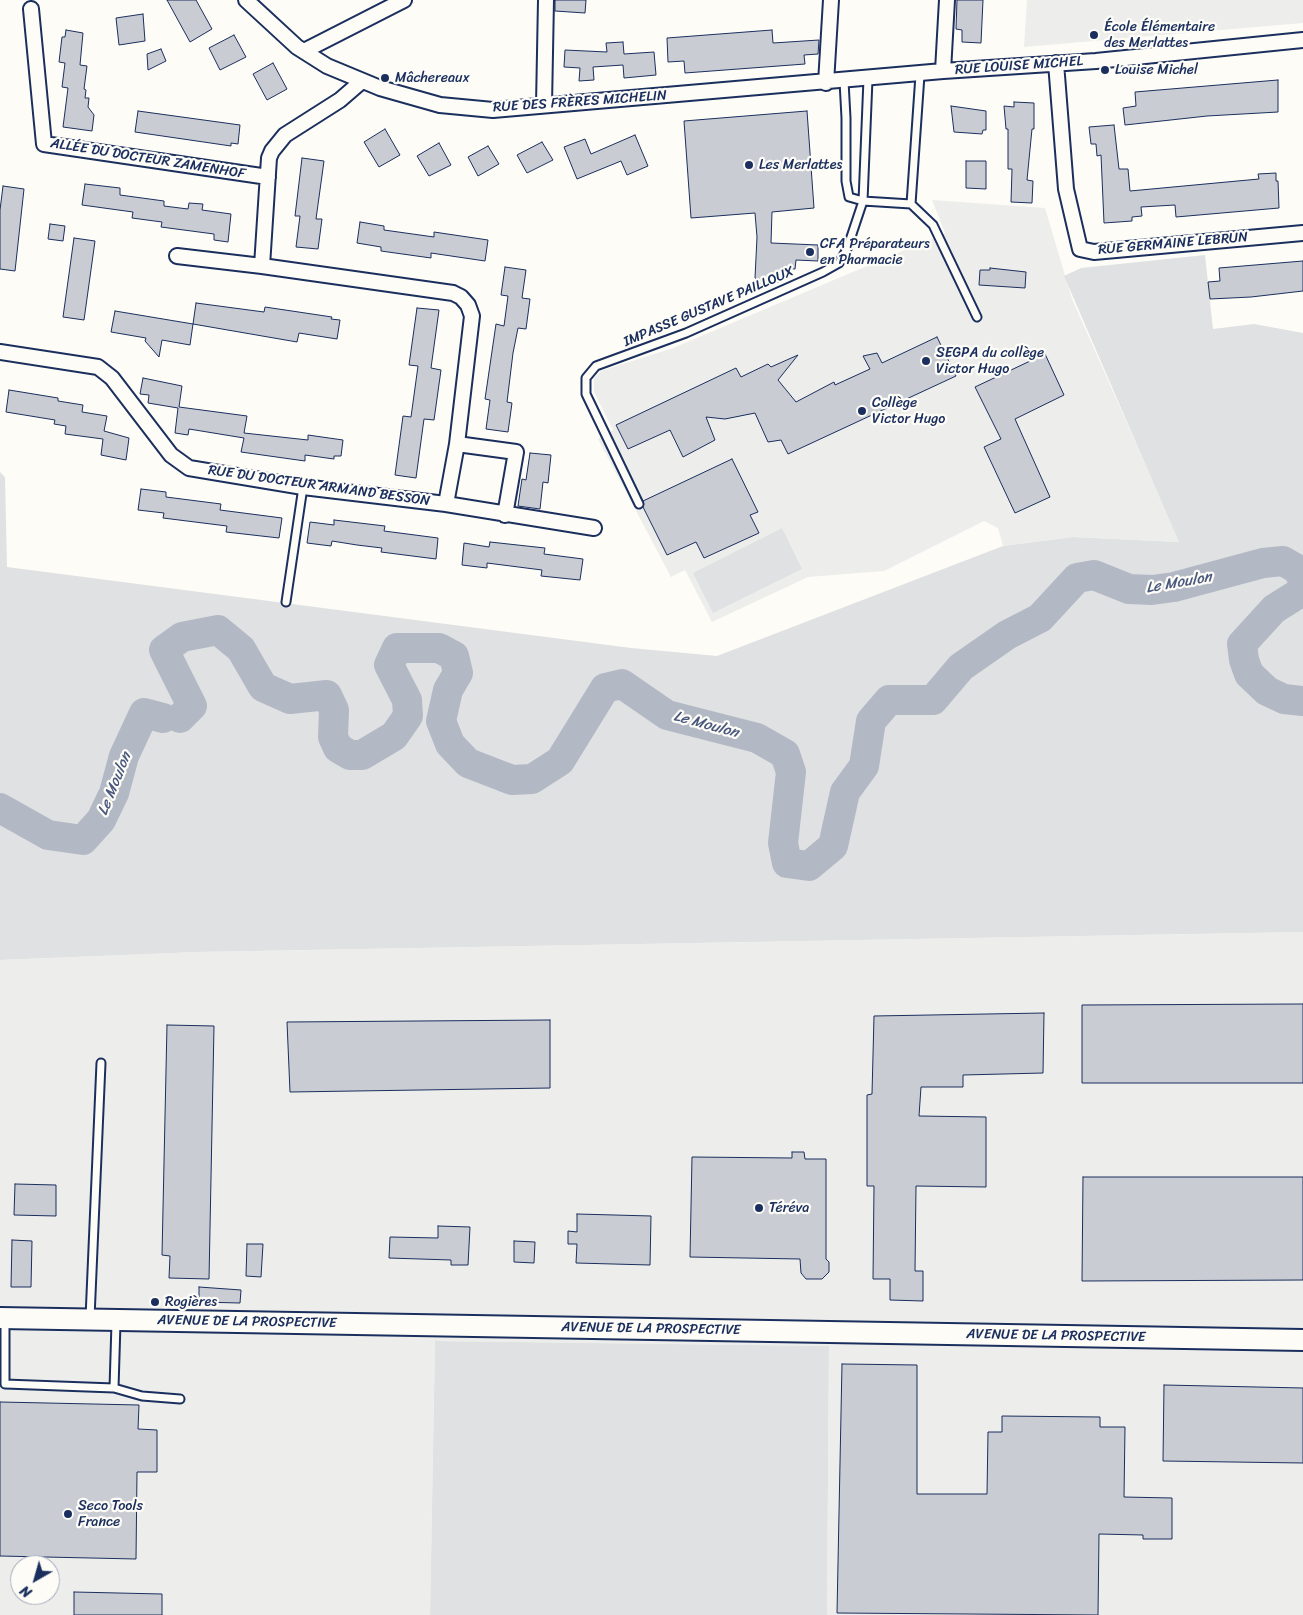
<!DOCTYPE html>
<meta charset="utf-8">
<style>
body{margin:0}
#map{position:relative;width:1303px;height:1615px;overflow:hidden;background:#fdfcf7;font-family:Sriracha,sans-serif}
canvas{display:block}
.north{position:absolute;left:10px;top:1555px;width:50px;height:50px;box-sizing:border-box;background:#fdfcf7;border:1px solid #a3aaba;border-radius:50%;rotate:218deg;font-size:14px;font-weight:700;line-height:20px;text-align:center;color:#1b2f5e}
.north::after{content:'';display:block;margin:auto;width:18px;height:22px;background:#1b2f5e;clip-path:polygon(50% 0,100% 100%,50% 72%,0 100%)}
</style>
<div id="map">
<canvas width="1303" height="1615"></canvas>
<div class="north">N</div>
</div>
<script>
const ctx = document.querySelector('canvas').getContext('2d');
ctx.lineJoin = 'round';
function fill(path, color) { ctx.fillStyle = color; ctx.fill(path, 'evenodd'); }
const poly = rows => new Path2D(rows.map(r => 'M' + r).join(''));
function strokePath(path, color, width, dash) { ctx.strokeStyle = color; ctx.lineWidth = width; ctx.lineCap = dash ? 'butt' : 'round'; ctx.setLineDash(dash || []); ctx.stroke(path); }
function label(font, color, halo, rows, align = 'center') {
  ctx.font = font + ' Sriracha,sans-serif'; ctx.lineWidth = 4.5; ctx.setLineDash([]); ctx.textBaseline = 'middle'; ctx.strokeStyle = halo; ctx.fillStyle = color; for (const [text, x, y, turn = 0] of rows) {
    ctx.save(); ctx.translate(x, y); ctx.rotate((+turn || 0) * Math.PI / 180); ctx.textAlign = isNaN(turn) ? turn : align; if (halo) ctx.strokeText(text, 0, 0); ctx.fillText(text, 0, 0); ctx.restore();
  }
}
fill(poly([
 [1027,0,1303,0,1303,23,1024,47],
 [932,200,1045,208,1072,299,1180,542,1073,537,1003,546,998,528,984,521,884,571,808,577,712,622,685,570,671,577,598,439,613,430,594,392,594,378,601,371,673,348,945,233],
 [1303,932,1303,1615,827,1615,829,1346,435,1341,430,1615,0,1615,0,960,198,952],
 [20,1565,50,1565,50,1595,20,1595]
]), '#edeeec');
fill(poly([
 [1205,255,1213,329,1254,324,1303,333,1303,932,198,952,0,960,0,472,5,477,7,567,631,648,717,656,1003,546,1073,537,1179,542,1064,276,1081,268],
 [782,528,802,569,713,613,693,573],
 [435,1341,829,1346,827,1615,430,1615]
]), '#e0e1e3');
strokePath(poly([
 [1303,587,1301,592,1274,609,1242,644,1244,660,1249,674,1267,691,1284,699,1303,701],
 [180,718,192,706,164,650,182,637,218,630,241,649,263,687,290,699,327,695,334,710,333,737,338,748,350,755,362,755,394,736,408,716,407,700,389,665,397,648,439,648,454,656,458,673,448,690,441,721,450,744,468,763,512,780,532,779,560,761,605,688,622,684,667,715,757,738,785,754,791,772,783,843,787,863,809,866,833,846,845,792,864,766,871,721,889,700,933,700,961,667,1007,635,1040,618,1077,578,1094,575,1129,589,1152,590,1174,587,1263,563,1283,561,1297,569,1303,579],
 [0,808,48,835,83,840,101,820,114,793,124,756,144,713,163,718]
]), '#b3b8c5', 30);
const building = poly([
 [167,0,196,0,212,29,190,42,167,0],
 [555,0,586,0,585,13,555,11,555,0],
 [957,0,983,0,981,43,962,42,962,30,956,29,957,0],
 [143,14,145,41,119,45,116,18,143,14],
 [66,30,83,33,80,65,87,66,84,89,86,90,85,98,89,98,88,107,94,115,92,131,63,127,68,88,62,87,65,63,59,62,62,37,65,37,66,30],
 [772,30,773,43,819,40,818,54,804,55,805,64,685,73,684,61,668,62,667,38,772,30],
 [234,35,246,57,220,70,209,48,234,35],
 [623,42,624,54,654,52,656,75,624,78,623,65,593,67,594,80,579,81,580,68,564,67,565,50,607,52,606,43,623,42],
 [161,49,166,61,148,70,147,54,161,49],
 [273,63,287,89,267,100,253,74,273,63],
 [1278,80,1278,112,1207,116,1125,125,1123,108,1136,106,1135,92,1278,80],
 [1014,102,1034,103,1034,129,1032,129,1027,180,1033,181,1032,203,1011,202,1012,169,1008,169,1008,129,1006,129,1004,106,1014,107,1014,102],
 [951,106,986,111,986,130,983,130,982,134,954,132,951,106],
 [138,111,240,125,238,144,231,143,231,146,135,132,138,111],
 [807,111,814,208,772,212,771,243,818,245,818,261,796,260,795,269,782,268,782,281,764,287,755,278,757,237,755,213,691,218,684,121,807,111],
 [1114,125,1119,169,1128,169,1130,191,1259,179,1258,174,1276,173,1276,181,1278,181,1279,208,1176,217,1175,205,1141,207,1142,216,1132,217,1132,221,1104,223,1101,155,1097,156,1096,144,1091,144,1089,127,1114,125],
 [385,129,400,155,379,167,364,142,385,129],
 [635,135,648,166,627,175,621,161,577,179,564,147,585,139,591,154,635,135],
 [542,142,553,160,527,173,517,155,542,142],
 [439,143,451,165,429,176,417,156,439,143],
 [488,146,499,164,478,176,468,157,488,146],
 [302,158,324,161,316,219,322,219,318,249,296,247,300,216,295,216,302,158],
 [966,161,986,161,986,189,966,188,966,161],
 [85,184,120,188,120,195,164,201,164,206,188,209,189,203,203,204,202,210,231,214,228,242,214,240,214,234,161,227,162,222,132,218,133,212,82,205,85,184],
 [3,186,24,189,15,271,0,269,0,210,3,186],
 [360,222,384,226,384,230,434,237,434,232,488,240,485,261,431,253,431,258,381,251,381,247,357,243,360,222],
 [50,224,65,226,63,241,48,239,50,224],
 [74,238,95,241,84,320,63,317,74,238],
 [1303,261,1303,291,1251,297,1210,299,1208,282,1220,281,1219,268,1303,261],
 [505,267,526,270,522,298,530,299,526,329,518,328,513,353,507,402,512,403,508,432,486,429,490,400,485,399,496,324,504,326,508,296,501,295,505,267],
 [990,268,1026,272,1025,288,979,285,980,270,990,270,990,268],
 [196,303,264,312,265,307,332,317,331,319,340,320,337,339,299,333,297,342,193,324,196,303],
 [417,308,439,310,431,368,441,370,434,420,424,419,416,478,395,475,403,416,411,417,418,366,409,365,417,308],
 [115,311,193,324,190,345,162,340,159,357,145,341,146,338,111,332,115,311],
 [937,337,956,376,788,454,781,440,768,442,755,413,725,419,706,417,715,440,683,457,670,430,628,449,616,425,736,368,741,377,768,364,771,367,798,355,778,380,796,402,834,382,835,385,870,369,863,356,877,353,882,363,937,337],
 [1045,354,1064,395,1015,419,1050,497,1015,513,984,447,1001,439,975,387,1045,354],
 [143,378,182,386,179,407,247,416,244,433,308,440,308,435,343,440,341,456,334,456,334,459,305,455,305,461,241,452,244,438,189,429,188,435,175,433,178,408,148,403,149,395,140,394,143,378],
 [9,390,58,398,58,401,83,405,82,412,107,416,104,431,129,438,126,460,101,455,103,439,65,434,66,426,54,424,55,420,6,412,9,390],
 [530,453,551,455,548,483,543,482,540,509,518,506,522,479,526,480,530,453],
 [732,459,758,512,750,515,759,533,704,558,696,542,667,555,643,507,643,501,732,459],
 [141,489,166,492,166,497,221,504,220,510,282,518,279,538,226,532,227,526,163,518,164,513,138,510,141,489],
 [334,520,385,526,384,531,438,538,436,559,381,552,382,548,357,545,332,541,331,546,307,543,310,522,334,525,334,520],
 [490,542,545,548,544,554,583,559,580,580,541,576,542,570,487,563,487,568,462,565,464,543,489,547,490,542],
 [1303,1004,1303,1083,1082,1083,1082,1005,1303,1004],
 [1044,1013,1043,1073,963,1075,963,1087,921,1087,919,1116,986,1117,986,1187,916,1186,915,1271,923,1271,923,1301,890,1300,890,1279,873,1279,874,1186,867,1186,867,1095,872,1094,874,1016,1044,1013],
 [550,1020,550,1088,290,1092,287,1022,550,1020],
 [167,1025,214,1026,209,1279,169,1278,170,1256,162,1255,167,1025],
 [792,1152,804,1152,805,1159,826,1159,826,1259,829,1262,829,1272,822,1279,806,1279,801,1273,800,1259,690,1257,692,1157,792,1158,792,1152],
 [1083,1177,1303,1177,1303,1280,1082,1281,1083,1177],
 [15,1184,56,1185,56,1216,14,1215,15,1184],
 [577,1214,651,1216,650,1265,576,1263,577,1244,568,1244,568,1231,577,1232,577,1214],
 [438,1226,470,1227,468,1265,451,1265,451,1260,389,1258,390,1237,438,1238,438,1226],
 [12,1240,32,1241,31,1287,11,1287,12,1240],
 [514,1241,535,1242,534,1263,514,1262,514,1241],
 [247,1244,263,1244,261,1277,246,1276,247,1244],
 [199,1287,241,1290,240,1303,199,1302,199,1287],
 [842,1364,917,1365,917,1494,987,1494,988,1432,1002,1432,1002,1416,1100,1417,1100,1427,1125,1427,1124,1497,1172,1498,1172,1539,1143,1539,1143,1535,1099,1534,1098,1615,837,1613,842,1364],
 [1164,1385,1303,1388,1303,1463,1163,1461,1164,1385],
 [0,1402,139,1405,138,1429,157,1430,157,1472,137,1472,136,1559,0,1556,0,1402],
 [74,1592,162,1594,162,1615,74,1615,74,1592]
]);
fill(building, '#c9ccd3');
strokePath(building, '#1b2f5e', 1);
const lane = poly([
 [844,81,846,118,846,181,849,197,863,201,911,204,920,75],
 [911,204,933,225,977,317],
 [639,504,586,394,586,378,596,366,686,333,823,272,839,263,847,249,863,201,868,79],
 [286,602,303,487],
 [90,1318,101,1063],
 [5,1321,5,1384,114,1388,142,1396,180,1399],
 [114,1388,116,1323]
]);
const street = poly([
 [246,0,297,47,327,66,380,88,440,105,493,110,943,71,1096,61,1303,40],
 [31,9,44,144,268,177],
 [304,51,404,0],
 [1056,63,1066,189,1080,249,1094,252,1303,233],
 [943,71,947,0],
 [362,81,340,100,285,135,272,151,269,158,262,266,453,293,461,297,468,305,472,316,457,444,446,504],
 [826,83,831,0],
 [544,105,546,0],
 [177,256,262,266],
 [0,352,98,367,112,378,171,455,189,468,303,487,446,504,594,528],
 [457,444,516,452,505,515]
]);
const secondary = poly([
 [0,1318,1303,1340]
]);
strokePath(lane, '#1b2f5e', 11);
strokePath(street, '#1b2f5e', 18);
strokePath(secondary, '#1b2f5e', 24);
strokePath(lane, '#fdfcf7', 7);
strokePath(street, '#fdfcf7', 14);
strokePath(secondary, '#fdfcf7', 20);
for (const [x, y, r, color] of [
 [1094,35,5,"#1b2f5e"],
 [1105,70,5,"#1b2f5e"],
 [385,78,5,"#1b2f5e"],
 [749,165,5,"#1b2f5e"],
 [810,252,5,"#1b2f5e"],
 [926,361,5,"#1b2f5e"],
 [862,411,5,"#1b2f5e"],
 [759,1208,5,"#1b2f5e"],
 [155,1302,5,"#1b2f5e"],
 [68,1514,5,"#1b2f5e"]
]) { const dot = new Path2D(); dot.arc(x, y, r, 0, 2 * Math.PI); ctx.fillStyle = color; ctx.fill(dot); strokePath(dot, '#fdfcf7', 2); }
label('14px', '#1b2f5e', '#fdfcf7', [
 ["École Élémentaire",1104,27],
 ["des Merlattes",1104,43],
 ["Louise Michel",1115,70],
 ["Mâchereaux",395,78],
 ["Les Merlattes",759,165],
 ["CFA Préparateurs",820,244],
 ["en Pharmacie",820,260],
 ["SEGPA du collège",936,353],
 ["Victor Hugo",936,369],
 ["Collège",872,403],
 ["Victor Hugo",872,419],
 ["Téréva",769,1208],
 ["Rogières",165,1302],
 ["Seco Tools",78,1506],
 ["France",78,1522]
], 'left');
label('14px', '#1b2f5e', '#fdfcf7', [
 ["RUE LOUISE MICHEL",1019,66,-4],
 ["RUE DES FRÈRES MICHELIN",580,102,-4],
 ["ALLÉE DU DOCTEUR ZAMENHOF",148,159,9],
 ["RUE GERMAINE LEBRUN",1173,244,-5],
 ["IMPASSE GUSTAVE PAILLOUX",709,307,-23],
 ["RUE DU DOCTEUR ARMAND BESSON",319,486,8],
 ["AVENUE DE LA PROSPECTIVE",247,1322,1],
 ["AVENUE DE LA PROSPECTIVE",651,1329,1],
 ["AVENUE DE LA PROSPECTIVE",1056,1336,1]
]);
label('italic 15px', '#49587d', '#fdfcf7', [
 ["Le Moulon",1179,583,-10],
 ["Le Moulon",706,725,15],
 ["Le Moulon",115,784,-68]
]);
</script>
